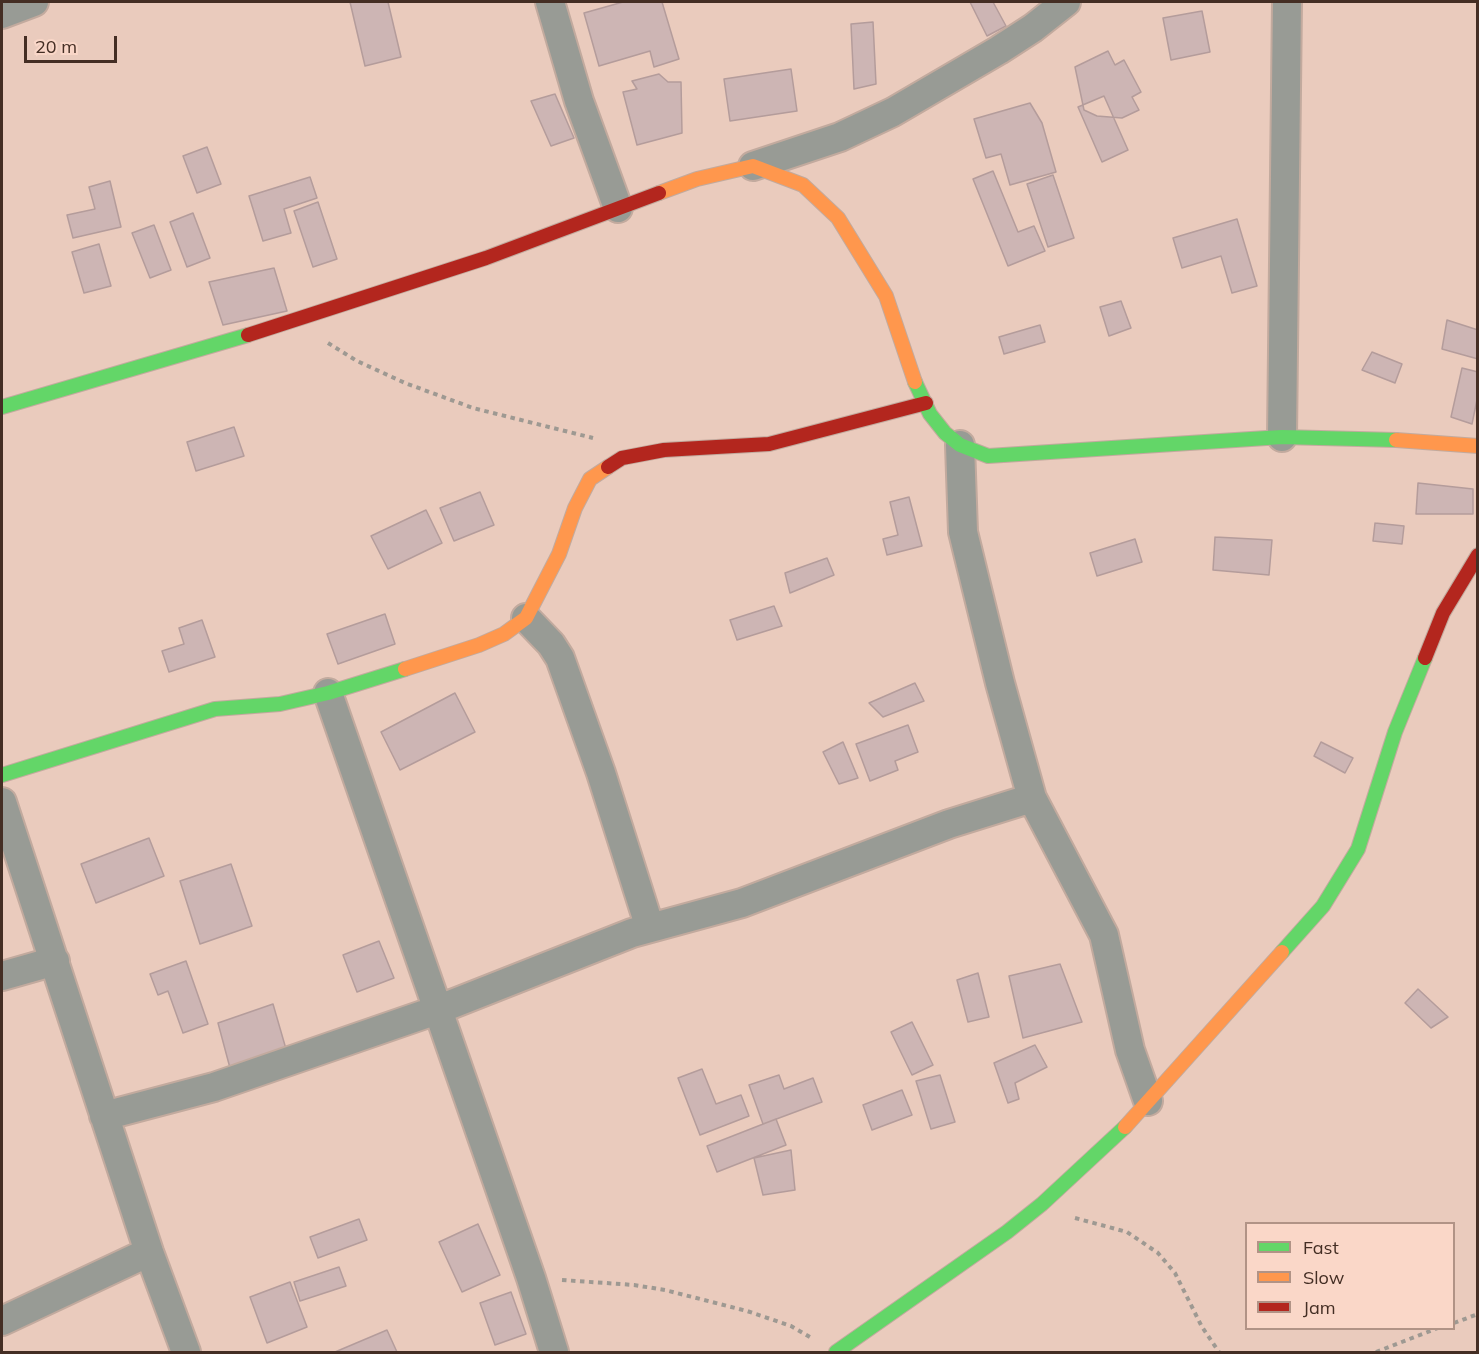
<!DOCTYPE html>
<style>
body{margin:0}
#map{position:relative;width:1479px;height:1354px;overflow:hidden;background:#eacbbd;font-family:Mulish,sans-serif}
canvas{display:block}
.frame{position:absolute;inset:0;border:3px solid #442e24;pointer-events:none}
.legend{position:absolute;left:1245px;top:1222px;width:210px;height:108px;box-sizing:border-box;background:#fad7c8;border:2px solid #b19386;margin:0;padding:8px 10px;list-style:none;font-size:18px;color:#442e24}
.legend li{display:flex;align-items:center;gap:12px;height:30px}
.legend b{width:30px;border:2px solid #b19386}
.scale{position:absolute;left:24px;top:36px;width:93px;height:27px;box-sizing:border-box;border:3px solid #442e24;border-top:0;padding-left:8px;font-size:18px;line-height:21px;white-space:nowrap;color:#442e24;-webkit-text-stroke:4px #fad7c8;paint-order:stroke}
</style>
<div id="map">
<canvas width="1479" height="1354"></canvas>
<div class="frame"></div>
<ul class="legend">
<li><b style="height:8px;background:#63d668"></b>Fast</li>
<li><b style="height:8px;background:#ff974d"></b>Slow</li>
<li><b style="height:8px;background:#b3261e"></b>Jam</li>
</ul>
<div class="scale">20 m</div>
</div>
<script>
const ctx = document.querySelector('canvas').getContext('2d');
ctx.lineJoin = 'round';
function fill(path, color) { ctx.fillStyle = color; ctx.fill(path, 'evenodd'); }
const poly = rows => new Path2D(rows.map(r => 'M' + r).join(''));
function strokePath(path, color, width, dash) { ctx.strokeStyle = color; ctx.lineWidth = width; ctx.lineCap = dash ? 'butt' : 'round'; ctx.setLineDash(dash || []); ctx.stroke(path); }
const building = poly([
 [350,2,388,2,401,57,365,66,350,2],
 [623,2,662,2,679,59,654,67,650,51,599,66,584,13,623,2],
 [970,2,993,2,1006,26,987,36,970,2],
 [1202,11,1210,52,1171,60,1163,18,1202,11],
 [873,22,876,84,854,89,851,24,873,22],
 [1108,51,1115,65,1124,60,1141,92,1132,97,1139,110,1122,118,1097,116,1084,110,1075,67,1108,51],
 [791,69,797,111,730,121,724,79,791,69],
 [659,74,668,82,681,82,682,133,637,145,623,92,637,89,632,81,659,74],
 [555,94,574,138,551,146,531,101,555,94],
 [1104,96,1128,150,1102,162,1078,107,1104,96],
 [1030,103,1042,123,1056,172,1010,185,1001,154,986,158,974,119,1030,103],
 [207,147,221,184,197,193,183,156,207,147],
 [993,171,1018,232,1034,226,1045,251,1008,266,973,179,993,171],
 [1053,175,1074,238,1048,247,1027,184,1053,175],
 [310,177,317,198,284,209,291,233,263,241,249,196,310,177],
 [110,181,121,227,73,238,67,215,95,209,89,187,110,181],
 [318,202,337,259,313,267,294,211,318,202],
 [193,213,210,258,187,267,170,222,193,213],
 [1237,219,1257,286,1232,293,1221,256,1182,268,1173,238,1237,219],
 [154,225,171,270,150,278,132,233,154,225],
 [99,244,111,286,84,293,72,252,99,244],
 [274,268,287,311,223,325,209,282,274,268],
 [1121,301,1131,328,1109,336,1100,307,1121,301],
 [1447,320,1478,330,1478,359,1442,349,1447,320],
 [1040,325,1045,342,1004,354,999,337,1040,325],
 [1372,352,1402,364,1395,383,1362,370,1372,352],
 [1462,368,1478,372,1478,395,1472,424,1451,417,1462,368],
 [234,427,244,456,196,471,187,442,234,427],
 [1418,483,1473,489,1473,514,1416,514,1418,483],
 [480,492,494,525,454,541,440,508,480,492],
 [909,497,922,546,887,555,883,539,898,535,890,502,909,497],
 [426,510,442,543,388,569,371,536,426,510],
 [1375,523,1404,526,1402,544,1373,541,1375,523],
 [1215,537,1272,540,1269,575,1213,570,1215,537],
 [1135,539,1142,562,1097,576,1090,553,1135,539],
 [827,558,834,575,790,593,785,573,827,558],
 [774,606,782,626,737,640,730,620,774,606],
 [385,614,395,644,338,664,327,634,385,614],
 [202,620,215,657,169,672,162,651,184,644,179,628,202,620],
 [915,683,924,701,883,717,869,703,915,683],
 [455,693,475,732,400,770,381,732,455,693],
 [908,725,918,752,895,761,898,770,870,781,856,744,908,725],
 [843,742,858,778,839,784,823,752,843,742],
 [1321,742,1353,758,1345,773,1314,756,1321,742],
 [149,838,164,876,96,903,81,864,149,838],
 [231,864,252,926,200,944,180,881,231,864],
 [379,941,394,978,357,992,343,955,379,941],
 [186,961,208,1024,183,1033,168,991,158,995,150,974,186,961],
 [1060,964,1082,1022,1023,1038,1009,976,1060,964],
 [978,973,989,1017,968,1022,957,980,978,973],
 [1418,989,1448,1017,1431,1028,1405,1003,1418,989],
 [273,1004,286,1049,230,1068,218,1023,273,1004],
 [912,1022,933,1065,912,1075,891,1032,912,1022],
 [1035,1045,1047,1067,1015,1083,1019,1099,1008,1103,994,1063,1035,1045],
 [702,1069,716,1104,741,1095,749,1116,700,1135,678,1078,702,1069],
 [779,1075,784,1089,813,1078,822,1102,763,1124,749,1085,779,1075],
 [940,1075,955,1122,931,1129,916,1081,940,1075],
 [902,1090,912,1115,872,1130,863,1105,902,1090],
 [776,1119,786,1145,717,1172,707,1146,776,1119],
 [791,1150,795,1190,763,1195,754,1158,791,1150],
 [359,1219,367,1240,318,1258,310,1237,359,1219],
 [478,1224,500,1275,462,1292,439,1242,478,1224],
 [339,1267,346,1286,300,1301,294,1282,339,1267],
 [290,1282,307,1327,267,1343,250,1297,290,1282],
 [511,1292,526,1334,495,1345,480,1303,511,1292],
 [387,1330,397,1352,335,1352,387,1330]
]);
fill(building, '#cdb5b4');
strokePath(building, '#b49c9b', 1.5);
const street = poly([
 [550,2,579,101,618,208],
 [2,14,34,2],
 [753,166,840,137,893,112,999,50,1033,28,1066,2],
 [1282,437,1287,2],
 [960,445,963,532,1000,683,1032,798,1104,935,1130,1050,1148,1101],
 [526,618,551,644,560,658,601,773,650,928],
 [328,693,531,1278,554,1352],
 [2,802,149,1252,186,1352],
 [2,976,55,961],
 [104,1116,214,1087,437,1010,632,933,742,903,949,824,1032,798],
 [2,1321,149,1252]
]);
const fast = poly([
 [915,382,930,414,945,433,960,445,988,456,1282,437,1396,440],
 [2,407,248,335],
 [2,775,215,709,280,704,328,693,405,669],
 [1282,952,1323,906,1358,849,1395,732,1425,658],
 [836,1352,1007,1232,1042,1204,1125,1127]
]);
const slow = poly([
 [659,193,697,179,753,166,803,185,838,218,886,296,915,382],
 [1396,440,1478,446],
 [405,669,479,645,504,634,526,618,559,554,575,508,590,479,608,467],
 [1125,1127,1282,952]
]);
const jam = poly([
 [248,335,486,258,659,193],
 [608,467,622,458,664,450,769,444,926,403],
 [1425,658,1443,613,1478,555]
]);
strokePath(street, '#c2aa9e', 32);
strokePath(fast, '#c2aa9e', 16);
strokePath(slow, '#c2aa9e', 16);
strokePath(jam, '#c2aa9e', 16);
strokePath(poly([
 [328,343,357,361,405,383,473,408,593,438],
 [1075,1218,1127,1232,1158,1253,1175,1273,1202,1327,1219,1352],
 [562,1280,634,1285,665,1290,747,1311,791,1326,810,1337],
 [1454,1323,1478,1314],
 [1376,1352,1438,1328]
]), '#9e9992', 4, [4.5, 4.5]);
strokePath(street, '#989b95', 28);
strokePath(fast, '#63d668', 14);
strokePath(slow, '#ff974d', 14);
strokePath(jam, '#b3261e', 14);
</script>
